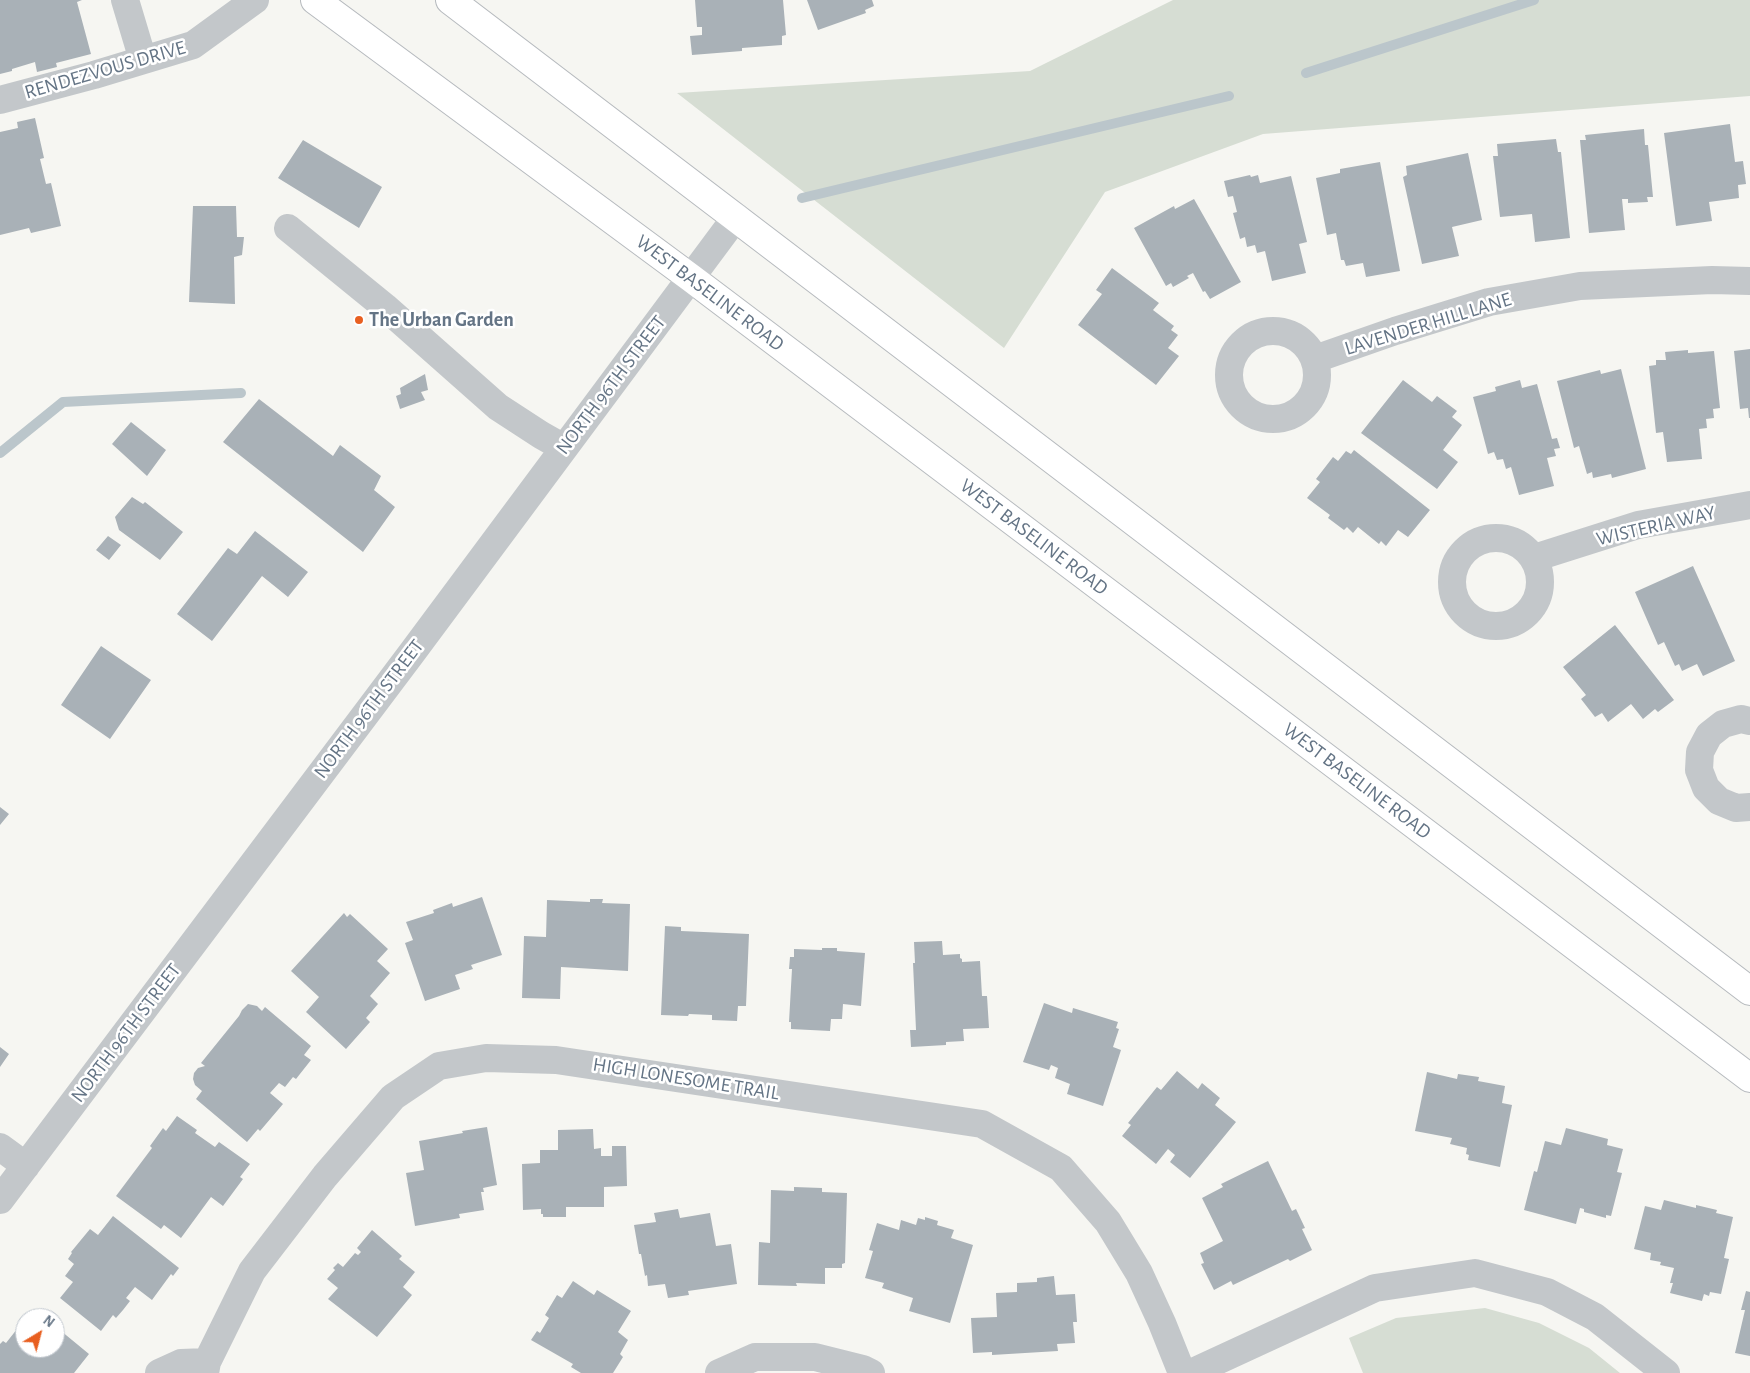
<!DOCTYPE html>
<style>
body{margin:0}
#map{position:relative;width:1750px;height:1373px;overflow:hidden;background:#f6f6f2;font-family:"Alegreya Sans",sans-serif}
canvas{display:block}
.north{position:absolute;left:15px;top:1308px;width:50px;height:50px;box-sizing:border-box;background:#fff;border:1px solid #c1c7ce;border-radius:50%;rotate:37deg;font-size:14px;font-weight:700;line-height:20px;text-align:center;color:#647485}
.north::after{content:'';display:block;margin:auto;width:18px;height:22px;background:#e85f20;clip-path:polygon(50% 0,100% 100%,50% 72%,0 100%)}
</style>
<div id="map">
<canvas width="1750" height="1373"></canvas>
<div class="north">N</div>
</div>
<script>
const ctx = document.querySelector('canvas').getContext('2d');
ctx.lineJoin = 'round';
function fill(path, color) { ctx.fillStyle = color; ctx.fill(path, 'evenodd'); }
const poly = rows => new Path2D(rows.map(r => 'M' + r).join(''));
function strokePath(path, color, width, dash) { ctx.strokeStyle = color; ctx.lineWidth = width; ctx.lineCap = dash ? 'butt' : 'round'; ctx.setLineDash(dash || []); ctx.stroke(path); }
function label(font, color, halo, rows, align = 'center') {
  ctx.font = font + ' "Alegreya Sans",sans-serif'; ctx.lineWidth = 5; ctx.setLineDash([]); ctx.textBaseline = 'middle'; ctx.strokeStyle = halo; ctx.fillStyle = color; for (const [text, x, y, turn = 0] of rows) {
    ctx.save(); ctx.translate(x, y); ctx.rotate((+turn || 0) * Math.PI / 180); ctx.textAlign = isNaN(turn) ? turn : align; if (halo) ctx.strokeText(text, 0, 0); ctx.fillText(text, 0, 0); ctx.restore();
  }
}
fill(poly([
 [1173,0,1750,0,1750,96,1263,134,1105,192,1004,348,677,93,1030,71],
 [1485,1308,1539,1323,1589,1348,1620,1373,1363,1373,1349,1338,1396,1318]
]), '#d6ddd3');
strokePath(poly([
 [1306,73,1534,0],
 [802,198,1229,96],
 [0,453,63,402,241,393]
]), '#bbc6cb', 10);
fill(poly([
 [0,0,82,0,77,2,91,54,56,63,57,67,37,72,35,62,12,69,12,71,0,74],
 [695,0,783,0,786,35,782,36,782,45,742,48,742,51,692,55,690,36,702,35,702,27,697,27],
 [807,0,872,0,874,6,865,10,866,13,818,30],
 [35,118,44,158,40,159,46,184,51,183,61,226,31,233,29,228,0,235,0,132,18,128,17,122],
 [1730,124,1735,162,1743,161,1746,184,1738,185,1739,198,1709,202,1712,221,1676,226,1664,133],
 [1644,129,1645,145,1648,145,1653,197,1647,197,1648,202,1628,203,1628,199,1622,199,1625,230,1589,233,1580,140,1586,140,1585,135],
 [1556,139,1558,152,1561,152,1570,238,1535,242,1532,214,1500,217,1493,156,1498,156,1497,144],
 [303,140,382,187,359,228,278,178],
 [1468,153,1482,220,1452,227,1459,256,1422,264,1403,177,1407,175,1406,166],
 [1380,162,1400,271,1366,277,1363,263,1346,266,1344,260,1341,260,1336,233,1327,235,1316,178,1340,173,1340,169],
 [1250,175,1251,177,1258,175,1260,183,1291,176,1307,242,1299,244,1306,273,1272,281,1265,251,1257,253,1255,245,1247,247,1245,237,1240,239,1233,213,1237,212,1233,196,1228,197,1224,181],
 [1194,199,1241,282,1210,299,1205,291,1203,292,1193,273,1187,276,1189,278,1173,287,1171,283,1166,286,1134,228,1174,206,1175,209],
 [193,206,236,206,237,237,244,237,242,255,234,257,235,304,189,302],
 [1112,268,1159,303,1153,310,1174,326,1171,330,1178,335,1168,348,1179,356,1156,385,1078,325,1102,294,1096,290],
 [1750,349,1750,418,1749,418,1748,408,1740,409,1734,351],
 [1688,350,1688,353,1714,351,1720,408,1713,409,1714,418,1706,419,1707,428,1699,429,1702,459,1667,462,1663,432,1656,433,1649,366,1656,365,1656,360,1666,360,1665,352],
 [1621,369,1646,469,1612,478,1611,474,1593,478,1592,472,1587,474,1579,446,1574,448,1557,381,1600,370,1601,374],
 [425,374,428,390,421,392,425,400,400,409,396,396,401,394,400,388],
 [1403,380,1432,402,1437,396,1457,411,1452,417,1462,425,1443,450,1458,462,1437,489,1361,433],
 [1520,380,1522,388,1537,384,1552,439,1557,438,1560,448,1554,449,1556,456,1547,458,1554,486,1519,495,1511,467,1506,469,1503,459,1497,460,1494,452,1488,454,1473,397,1496,391,1495,387],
 [259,399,333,456,340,445,381,476,374,490,395,507,363,552,223,442],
 [131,422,166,450,147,476,112,444],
 [1354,450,1430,510,1408,537,1398,530,1386,546,1381,541,1379,544,1358,527,1353,533,1347,527,1344,530,1328,518,1330,515,1307,498,1320,482,1316,479,1333,457,1338,461,1346,451,1351,454],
 [132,497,143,504,145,502,183,532,160,560,119,530,115,517],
 [255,531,308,572,288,597,262,576,212,641,177,614,228,548,237,554],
 [108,536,121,545,109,560,96,550],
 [1693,566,1735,661,1703,676,1697,664,1682,671,1679,664,1675,666,1664,642,1658,645,1635,592],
 [1615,625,1674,700,1658,712,1655,709,1643,719,1631,704,1608,722,1602,713,1595,717,1581,699,1586,695,1563,667],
 [101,646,151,680,110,739,61,705],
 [0,807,9,814,0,825],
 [482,897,502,955,471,965,473,969,455,975,460,989,425,1001,405,943,413,940,406,922,434,913,433,910,452,903,453,907],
 [590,899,603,899,602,903,630,904,628,971,561,967,560,999,522,998,524,936,546,937,547,900,590,902],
 [344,913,347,917,350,914,388,949,377,961,390,973,370,996,378,1004,366,1018,370,1022,346,1049,306,1012,319,997,291,971],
 [665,926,681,927,681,931,749,934,746,1006,738,1006,737,1021,712,1020,712,1015,689,1014,688,1016,661,1015],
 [942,941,943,955,960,954,960,958,962,959,962,962,980,961,982,996,987,996,989,1028,963,1029,964,1041,946,1042,946,1045,911,1047,910,1030,916,1030,913,963,915,963,914,942],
 [822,948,837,948,837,951,865,953,861,1006,843,1004,842,1019,831,1019,830,1031,791,1029,791,1022,789,1022,792,969,789,969,790,957,794,957,794,949,822,950],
 [1044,1003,1072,1013,1073,1008,1118,1022,1116,1028,1119,1029,1113,1047,1121,1050,1103,1106,1067,1094,1070,1084,1055,1078,1058,1068,1051,1065,1049,1070,1023,1062],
 [248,1004,257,1006,262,1011,265,1007,311,1046,304,1055,311,1060,296,1079,293,1077,285,1087,279,1083,270,1093,283,1104,260,1131,258,1129,247,1142,196,1099,202,1091,195,1085,193,1079,194,1073,198,1068,205,1066,201,1063,239,1016,242,1010],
 [0,1047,9,1054,0,1067],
 [1177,1071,1198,1089,1202,1083,1220,1098,1215,1105,1236,1122,1190,1178,1170,1162,1175,1155,1168,1149,1156,1164,1122,1136,1131,1125,1128,1123,1157,1087,1161,1090],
 [1427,1072,1457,1079,1458,1074,1479,1077,1478,1081,1505,1086,1502,1103,1512,1105,1500,1167,1468,1160,1469,1155,1466,1154,1467,1148,1450,1144,1452,1138,1415,1131],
 [177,1116,197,1130,195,1133,215,1147,219,1142,250,1164,240,1177,243,1179,223,1206,211,1197,181,1238,164,1225,161,1229,116,1196,152,1148,150,1146,163,1128,166,1131],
 [487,1127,497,1185,483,1188,484,1192,481,1192,484,1210,459,1214,460,1218,415,1226,406,1173,424,1170,419,1141,463,1133,462,1131],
 [1566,1128,1608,1139,1607,1145,1623,1149,1617,1172,1622,1173,1611,1216,1606,1215,1606,1218,1584,1212,1584,1209,1580,1208,1576,1224,1524,1210,1534,1171,1537,1172,1545,1141,1561,1145],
 [593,1129,594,1149,601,1148,601,1156,612,1156,612,1146,626,1146,627,1186,604,1187,604,1207,566,1207,566,1217,543,1217,543,1214,541,1214,541,1209,523,1210,522,1164,540,1163,540,1150,558,1150,558,1130],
 [1268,1161,1292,1211,1296,1209,1305,1228,1302,1229,1312,1250,1290,1261,1288,1259,1233,1285,1231,1281,1214,1290,1201,1264,1204,1263,1200,1253,1223,1241,1202,1198,1223,1187,1221,1184],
 [794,1187,822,1188,822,1192,847,1193,845,1263,842,1264,842,1268,825,1268,825,1284,796,1283,797,1286,758,1285,759,1242,770,1243,771,1190,794,1191],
 [1664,1200,1696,1208,1696,1205,1717,1210,1716,1213,1733,1217,1724,1258,1729,1259,1721,1294,1710,1292,1709,1296,1704,1294,1702,1301,1670,1293,1673,1283,1670,1283,1674,1268,1660,1265,1661,1262,1650,1260,1651,1253,1634,1249,1645,1206,1661,1210],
 [678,1209,680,1218,710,1213,716,1246,731,1244,737,1284,688,1291,689,1295,668,1298,665,1284,648,1286,647,1275,645,1276,641,1254,639,1254,634,1225,656,1222,654,1213],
 [113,1216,179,1268,173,1276,171,1274,152,1300,135,1287,126,1298,130,1301,123,1310,116,1318,113,1315,101,1331,60,1298,73,1282,65,1276,74,1264,68,1259,72,1253,71,1252,90,1229,98,1235],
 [925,1217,938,1221,937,1225,954,1230,951,1238,973,1245,950,1323,909,1311,913,1298,882,1288,884,1283,865,1278,873,1251,869,1250,877,1223,899,1230,901,1220,916,1225,918,1218,925,1220],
 [372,1230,402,1256,399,1259,415,1272,403,1287,412,1295,377,1337,328,1299,338,1288,327,1279,335,1270,333,1268,338,1263,343,1267,355,1253,358,1255,361,1252,357,1248],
 [1054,1276,1056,1295,1075,1294,1077,1322,1073,1322,1075,1343,1057,1344,1058,1351,992,1355,992,1352,973,1353,971,1318,997,1317,996,1293,1017,1292,1017,1283,1037,1282,1037,1278],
 [573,1281,594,1295,597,1290,631,1311,618,1332,628,1340,620,1354,623,1357,613,1373,581,1373,571,1367,573,1364,531,1340,537,1331,540,1333,549,1318,545,1315,557,1295,562,1298],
 [1746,1291,1750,1292,1750,1356,1735,1353,1745,1310,1741,1310],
 [21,1324,25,1327,25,1348,55,1348,55,1326,89,1354,74,1373,0,1373,0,1344,3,1341,6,1343]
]), '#a9b1b7');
const major = poly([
 [315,0,691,278,1750,1078],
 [450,0,1750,991]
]);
strokePath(major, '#b6babe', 30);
strokePath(poly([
 [125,0,143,60],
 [0,100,94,75,193,45,255,0],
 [288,228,385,307,498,407,541,435,564,448],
 '1229 375a44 44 0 1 1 88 0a44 44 0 1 1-88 0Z',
 [1315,359,1395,331,1489,302,1580,286,1712,280,1750,281],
 '1452 582a44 44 0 1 1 88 0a44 44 0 1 1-88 0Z',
 [1534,558,1638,525,1750,505],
 [1750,721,1741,719,1723,724,1709,735,1700,752,1699,770,1706,788,1719,801,1736,808,1750,807],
 [0,1147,26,1166],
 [0,1200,411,654,736,217],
 [159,1373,181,1363,207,1362],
 [205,1373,207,1362,252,1271,325,1176,393,1097,439,1066,486,1058,556,1060,982,1124,1061,1168,1108,1222,1139,1273,1162,1323,1182,1373],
 [719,1373,755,1357,815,1357,863,1369,871,1373],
 [1191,1373,1375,1288,1475,1273,1547,1292,1595,1317,1666,1373]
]), '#c3c7ca', 28);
strokePath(major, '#fff', 28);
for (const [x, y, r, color] of [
 [359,320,5,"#e85f20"]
]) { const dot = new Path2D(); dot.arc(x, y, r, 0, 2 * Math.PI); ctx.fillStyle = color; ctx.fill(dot); strokePath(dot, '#fff', 2); }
label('20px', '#647485', '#fff', [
 ["RENDEZVOUS DRIVE",105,70,-16],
 ["WEST BASELINE ROAD",710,293,37],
 ["LAVENDER HILL LANE",1428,324,-17],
 ["NORTH 96TH STREET",611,385,-53],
 ["WISTERIA WAY",1656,526,-13],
 ["WEST BASELINE ROAD",1034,537,37],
 ["NORTH 96TH STREET",369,709,-53],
 ["WEST BASELINE ROAD",1357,781,37],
 ["NORTH 96TH STREET",126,1033,-53],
 ["HIGH LONESOME TRAIL",686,1079,9]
]);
label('bold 20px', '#647485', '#fff', [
 ["The Urban Garden",369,320]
], 'left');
</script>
